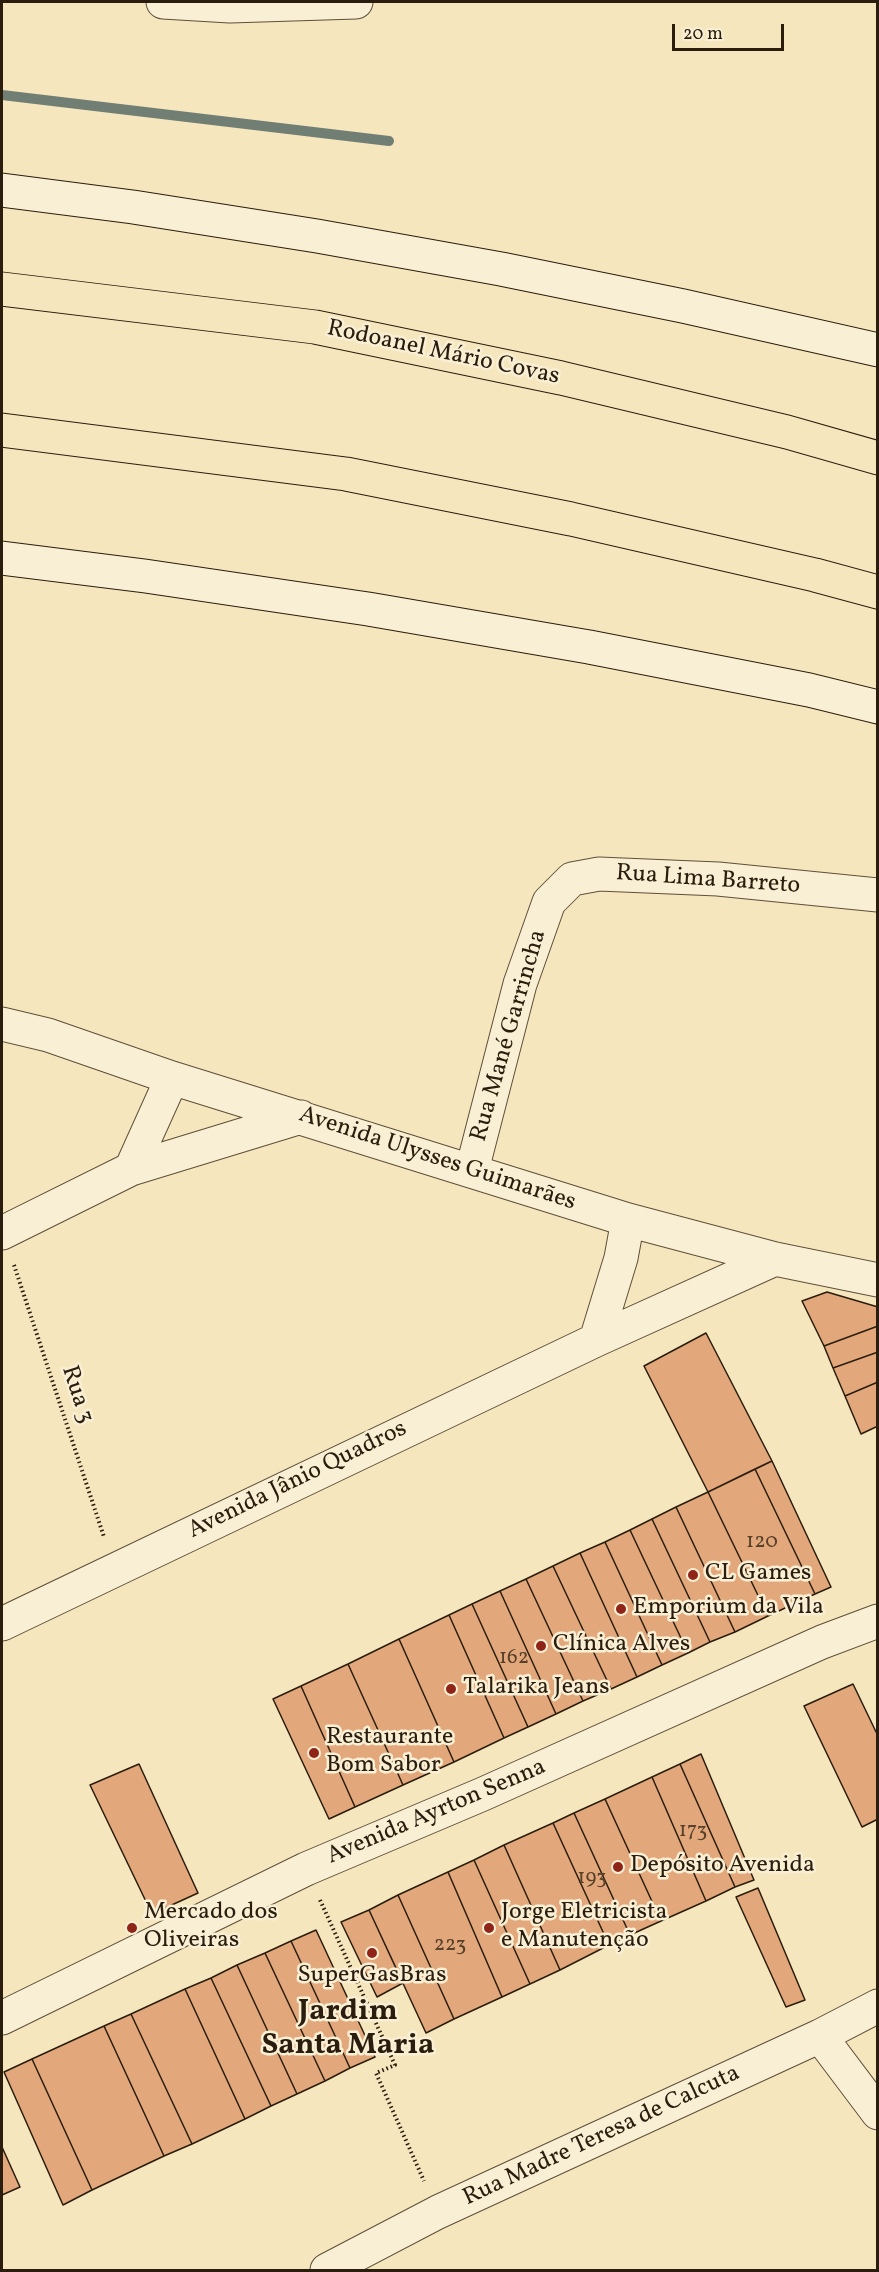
<!DOCTYPE html>
<meta charset="utf-8">
<style>
body{margin:0}
#map{position:relative;width:879px;height:2272px;overflow:hidden;background:#f6e6bd;font-family:Vollkorn,serif}
canvas{display:block}
.frame{position:absolute;inset:0;border:3px solid #2a1d0d;pointer-events:none}
.scale{position:absolute;left:672px;top:24px;width:112px;height:27px;box-sizing:border-box;border:3px solid #2a1d0d;border-top:0;padding-left:8px;font-size:18px;line-height:21px;white-space:nowrap;color:#2a1d0d;-webkit-text-stroke:4px #f9efd4;paint-order:stroke}
</style>
<div id="map">
<canvas width="879" height="2272"></canvas>
<div class="frame"></div>
<div class="scale">20 m</div>
</div>
<script>
const ctx = document.querySelector('canvas').getContext('2d');
ctx.lineJoin = 'round';
const poly = rows => new Path2D(rows.map(r => 'M' + r).join(''));
function strokePath(path, color, width, dash) { ctx.strokeStyle = color; ctx.lineWidth = width; ctx.lineCap = dash ? 'butt' : 'round'; ctx.setLineDash(dash || []); ctx.stroke(path); }
function fill(path, color) { ctx.fillStyle = color; ctx.fill(path, 'evenodd'); }
function label(font, color, halo, rows, align = 'center') {
  ctx.font = font + ' Vollkorn,serif'; ctx.lineWidth = 5; ctx.setLineDash([]); ctx.textBaseline = 'middle'; ctx.strokeStyle = halo; ctx.fillStyle = color; for (const [text, x, y, turn = 0] of rows) {
    ctx.save(); ctx.translate(x, y); ctx.rotate((+turn || 0) * Math.PI / 180); ctx.textAlign = isNaN(turn) ? turn : align; if (halo) ctx.strokeText(text, 0, 0); ctx.fillText(text, 0, 0); ctx.restore();
  }
}
strokePath(poly([
 [2,95,389,141]
]), '#707e74', 10);
const building = poly([
 [827,1292,878,1307,878,1326,824,1346,802,1301,827,1292],
 [878,1326,878,1352,833,1368,824,1346,878,1326],
 [706,1333,772,1461,708,1492,644,1366,706,1333],
 [878,1352,878,1382,845,1396,833,1368,878,1352],
 [878,1382,878,1426,861,1434,845,1396,878,1382],
 [772,1461,831,1587,815,1594,755,1469,772,1461],
 [755,1469,815,1594,768,1616,708,1492,755,1469],
 [708,1492,768,1616,735,1632,676,1507,708,1492],
 [676,1507,735,1632,710,1642,652,1519,676,1507],
 [652,1519,710,1642,688,1653,630,1530,652,1519],
 [630,1530,688,1653,662,1665,605,1542,630,1530],
 [605,1542,662,1665,637,1677,580,1553,605,1542],
 [580,1553,637,1677,611,1689,553,1566,580,1553],
 [553,1566,611,1689,583,1701,526,1579,553,1566],
 [526,1579,583,1701,556,1714,500,1591,526,1579],
 [500,1591,556,1714,528,1727,472,1604,500,1591],
 [472,1604,528,1727,504,1738,449,1615,472,1604],
 [449,1615,504,1738,454,1762,399,1639,449,1615],
 [399,1639,454,1762,403,1785,348,1664,399,1639],
 [348,1664,403,1785,355,1807,301,1686,348,1664],
 [853,1684,878,1736,878,1819,862,1827,804,1706,853,1684],
 [301,1686,355,1807,329,1819,273,1699,301,1686],
 [701,1754,754,1880,735,1887,680,1764,701,1754],
 [139,1764,198,1893,152,1914,90,1785,139,1764],
 [680,1764,735,1887,706,1901,652,1777,680,1764],
 [652,1777,706,1901,661,1921,605,1799,652,1777],
 [605,1799,661,1921,630,1935,574,1813,605,1799],
 [574,1813,630,1935,609,1945,553,1823,574,1813],
 [553,1823,609,1945,560,1970,504,1845,553,1823],
 [504,1845,560,1970,530,1984,474,1860,504,1845],
 [474,1860,530,1984,502,1997,448,1872,474,1860],
 [448,1872,502,1997,454,2019,398,1895,448,1872],
 [758,1888,805,2000,786,2007,736,1897,758,1888],
 [398,1895,454,2019,426,2033,369,1910,398,1895],
 [369,1910,403,1983,377,1997,341,1922,369,1910],
 [316,1930,375,2057,350,2068,291,1941,316,1930],
 [291,1941,350,2068,325,2081,265,1953,291,1941],
 [265,1953,325,2081,297,2094,237,1965,265,1953],
 [237,1965,297,2094,271,2106,211,1978,237,1965],
 [211,1978,271,2106,245,2119,185,1989,211,1978],
 [185,1989,245,2119,192,2144,131,2014,185,1989],
 [131,2014,192,2144,164,2156,104,2026,131,2014],
 [104,2026,164,2156,92,2190,32,2059,104,2026],
 [32,2059,92,2190,63,2205,4,2072,32,2059],
 [2,2147,20,2187,2,2195,2,2147]
]);
fill(building, '#e2a87c');
strokePath(building, '#2a1d0d', 1.5);
const street = poly([
 [163,2,230,6,356,2],
 [2,1024,48,1035,172,1078,628,1220,775,1259,878,1280],
 [131,1169,172,1078],
 [472,1170,520,984,549,902,572,879,599,874,718,879,878,895],
 [2,1233,131,1169,301,1117],
 [596,1340,621,1258,628,1220],
 [2,1624,596,1340,775,1259],
 [2,2018,306,1869,483,1794,822,1642,878,1621],
 [820,2036,878,2113],
 [327,2270,438,2212,820,2036,878,2006]
]);
const secondary = poly([
 [2,190,133,207,317,236,501,269,683,306,878,350],
 [2,558,145,576,368,609,589,647,809,690,878,707]
]);
const highway = poly([
 [2,289,315,327,561,378,787,432,878,458],
 [2,430,346,474,571,519,815,575,878,592]
]);
strokePath(street, '#5d4f39', 35);
strokePath(secondary, '#2a1d0d', 35);
strokePath(highway, '#2a1d0d', 35);
strokePath(poly([
 [14,1265,104,1537],
 [320,1900,395,2065,376,2073,424,2181]
]), '#2a1d0d', 4, [1.5, 3]);
strokePath(street, '#f9efd4', 33);
strokePath(secondary, '#f9efd4', 33);
strokePath(highway, '#f6e6bd', 33);
for (const [x, y, r, color] of [
 [693,1575,6,"#8f2418"],
 [621,1609,6,"#8f2418"],
 [541,1646,6,"#8f2418"],
 [451,1689,6,"#8f2418"],
 [314,1753,6,"#8f2418"],
 [618,1867,6,"#8f2418"],
 [132,1928,6,"#8f2418"],
 [489,1928,6,"#8f2418"],
 [372,1953,6,"#8f2418"]
]) { const dot = new Path2D(); dot.arc(x, y, r, 0, 2 * Math.PI); ctx.fillStyle = color; ctx.fill(dot); strokePath(dot, '#f9efd4', 2); }
label('21px', '#584029', null, [
 ["120",762,1543],
 ["162",514,1659],
 ["173",693,1832],
 ["193",592,1879],
 ["223",450,1946]
]);
label('24px', '#2a1d0d', '#f9efd4', [
 ["Rodoanel Mário Covas",443,354,12],
 ["Rua Lima Barreto",708,881,4],
 ["Rua Mané Garrincha",510,1036,-74],
 ["Avenida Ulysses Guimarães",437,1160,18],
 ["Rua 3",76,1395,72],
 ["Avenida Jânio Quadros",298,1481,-26],
 ["Avenida Ayrton Senna",437,1813,-23],
 ["Rua Madre Teresa de Calcuta",602,2137,-25]
]);
label('24px', '#2a1d0d', '#f9efd4', [
 ["CL Games",705,1575],
 ["Emporium da Vila",633,1609],
 ["Clínica Alves",553,1646],
 ["Talarika Jeans",463,1689],
 ["Restaurante",326,1739],
 ["Bom Sabor",326,1767],
 ["Depósito Avenida",630,1867],
 ["Mercado dos",144,1914],
 ["Oliveiras",144,1942],
 ["Jorge Eletricista",501,1914],
 ["e Manutenção",501,1942],
 ["SuperGasBras",372,1977,"center"]
], 'left');
label('bold 30px', '#2a1d0d', '#f9efd4', [
 ["Jardim",348,2013],
 ["Santa Maria",348,2047]
]);
</script>
